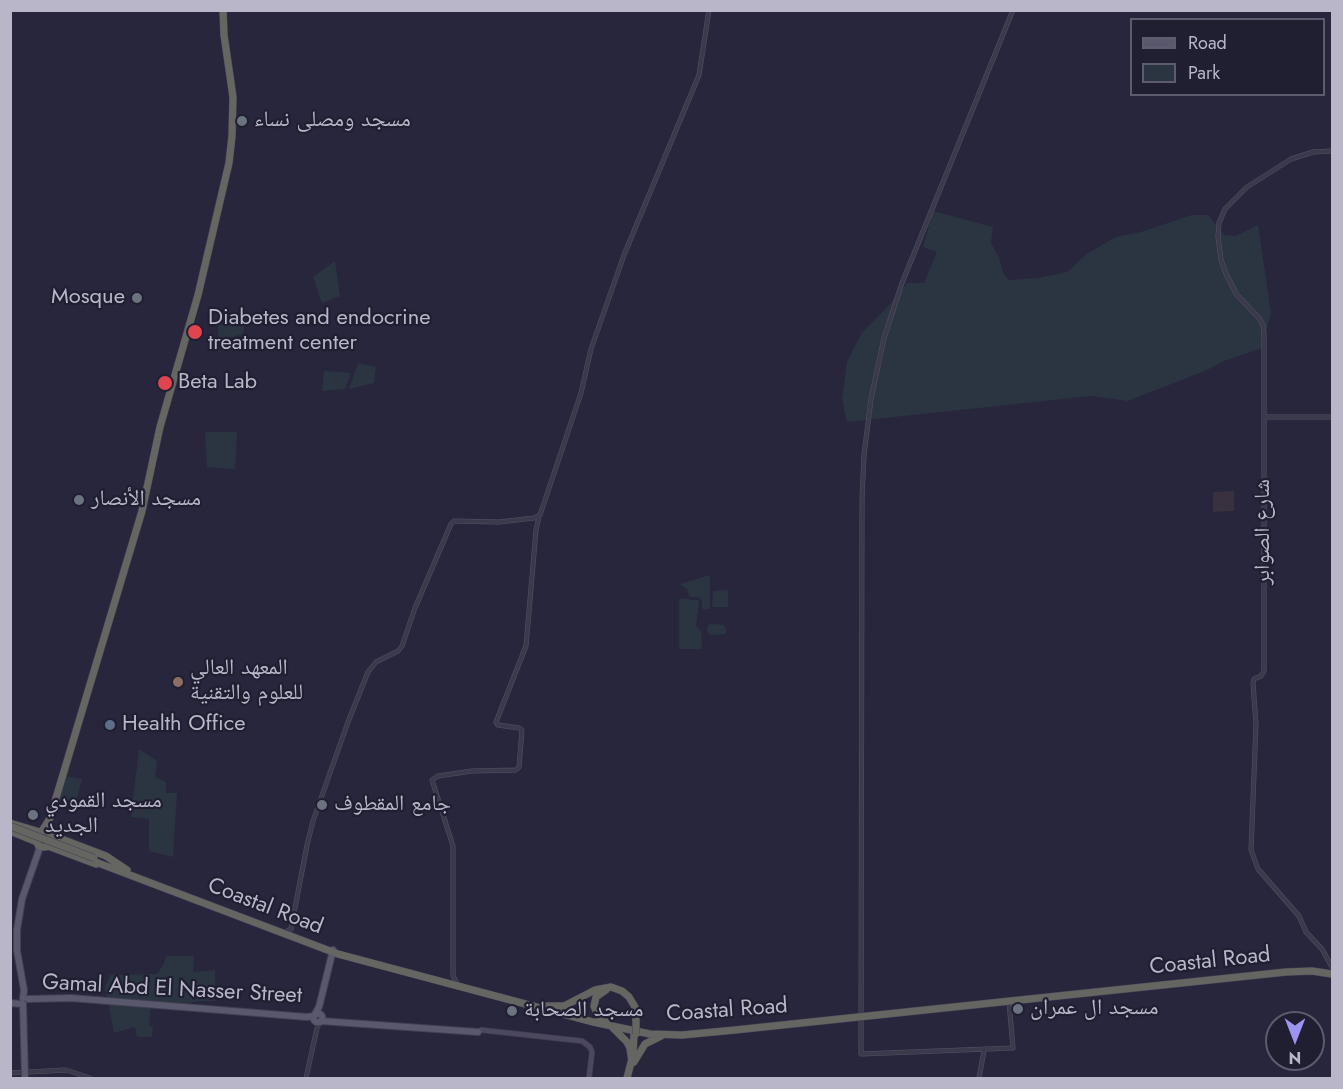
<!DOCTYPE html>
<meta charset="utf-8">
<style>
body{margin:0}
#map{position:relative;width:1343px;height:1089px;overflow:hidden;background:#28263c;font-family:Jost,sans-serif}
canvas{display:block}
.frame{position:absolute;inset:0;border:12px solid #b8b6c8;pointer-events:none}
.legend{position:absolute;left:1130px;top:18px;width:195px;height:78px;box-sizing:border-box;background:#201f32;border:2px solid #5d5b6e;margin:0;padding:8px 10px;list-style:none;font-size:18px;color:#b8b6c8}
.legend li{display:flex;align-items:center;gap:12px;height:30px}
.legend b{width:30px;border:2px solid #5d5b6e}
.north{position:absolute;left:1265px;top:1011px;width:60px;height:60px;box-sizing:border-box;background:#201f32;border:2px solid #5d5b6e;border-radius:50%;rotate:180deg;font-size:16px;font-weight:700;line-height:24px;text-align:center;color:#b8b6c8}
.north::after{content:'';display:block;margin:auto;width:21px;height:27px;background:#9d93f0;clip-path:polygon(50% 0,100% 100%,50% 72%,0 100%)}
</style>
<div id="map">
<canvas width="1343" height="1089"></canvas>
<div class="frame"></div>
<ul class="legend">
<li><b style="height:8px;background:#5a586d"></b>Road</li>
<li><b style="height:16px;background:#2b3541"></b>Park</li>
</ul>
<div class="north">N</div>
</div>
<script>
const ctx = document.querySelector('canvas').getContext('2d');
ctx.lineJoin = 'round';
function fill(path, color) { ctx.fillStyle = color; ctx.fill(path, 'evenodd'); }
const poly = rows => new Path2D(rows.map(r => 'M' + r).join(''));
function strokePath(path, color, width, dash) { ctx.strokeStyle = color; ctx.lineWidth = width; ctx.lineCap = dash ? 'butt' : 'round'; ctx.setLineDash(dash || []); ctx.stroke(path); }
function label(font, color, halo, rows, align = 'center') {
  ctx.font = font + ' Jost,"Noto Naskh Arabic",sans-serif'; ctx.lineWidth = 4.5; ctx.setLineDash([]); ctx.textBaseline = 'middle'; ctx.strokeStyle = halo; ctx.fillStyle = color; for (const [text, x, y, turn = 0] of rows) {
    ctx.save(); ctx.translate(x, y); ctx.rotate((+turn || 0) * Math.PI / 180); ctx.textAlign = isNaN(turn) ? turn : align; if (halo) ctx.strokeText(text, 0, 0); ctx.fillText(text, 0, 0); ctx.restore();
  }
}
fill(poly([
 [1234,491,1234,511,1213,512,1213,492]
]), '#39323e');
fill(poly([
 [933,211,993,227,991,243,999,258,1004,275,1009,280,1038,278,1067,272,1088,253,1116,237,1141,232,1192,215,1208,215,1224,235,1236,236,1258,225,1271,313,1262,348,1224,361,1207,370,1128,401,1091,396,847,422,842,399,847,362,861,334,892,302,907,283,924,283,937,252,923,247],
 [335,261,340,296,322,303,313,277],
 [245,320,243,334,218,341,218,325],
 [358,363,376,367,374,383,349,389],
 [324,371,351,373,345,389,322,391],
 [205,432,237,432,235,469,207,467],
 [710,575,710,609,702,609,702,600,699,597,689,597,688,590,680,584],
 [728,590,728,607,712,607,713,591],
 [687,598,690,600,699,600,696,626,701,631,702,649,679,649,679,599],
 [712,624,724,625,726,629,726,634,711,635,707,632,708,625],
 [139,749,157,761,155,777,166,782,166,793,177,793,173,857,149,851,149,819,131,817],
 [64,776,82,779,75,805,56,799],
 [166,956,194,956,193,972,215,970,215,1001,199,1001,186,1003,151,1002,149,1026,153,1026,152,1037,137,1037,135,1027,114,1033,105,987,110,975,157,974,164,964]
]), '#2b3541');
const tertiary = poly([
 [1332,151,1313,152,1291,159,1247,187,1225,209,1219,223,1218,237,1221,260,1227,276,1237,295,1259,318,1263,325,1264,334,1264,671,1261,676,1254,679,1253,683,1256,724,1251,850,1258,869,1299,916,1306,932,1322,949,1332,967],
 [1264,417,1332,417],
 [286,932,291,929,307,845,313,821,348,722,368,672,376,662,398,651,402,646,415,608,451,524,454,521,499,522,534,518,540,515,581,393,591,349,624,255,699,75,709,10],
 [457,983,453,976,453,846,432,780,438,776,472,771,516,770,519,767,522,730,519,728,498,725,496,722,526,646,536,530,539,517],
 [1009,1002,1013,1048,861,1054,862,499,864,455,871,399,884,338,902,283,1013,10],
 [10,1073,66,1070,90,1078],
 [306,1078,317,1028,320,1022],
 [979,1078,984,1051]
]);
const secondary = poly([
 [481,1030,582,1041,590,1047,592,1052,589,1078]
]);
const primary = poly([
 [23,998,24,990,17,951,17,930,22,899,39,850,38,843],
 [28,999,71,998,307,1017,314,1016],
 [10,1003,22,1004],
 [23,1004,25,1078],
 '313.5 1018a4.5 4.5 0 1 1 9 0a4.5 4.5 0 1 1-9 0Z',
 [315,1014,319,1007,333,950],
 [321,1021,478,1032]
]);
const trunk = poly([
 [10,823,40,832],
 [10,831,37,842],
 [42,831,50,818,142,511,160,427,198,295,229,163,232,136,233,97,224,35,223,10],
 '36 839a8 8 0 1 1 16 0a8 8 0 1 1-16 0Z',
 [51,835,106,856,127,870],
 [48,846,96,864],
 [93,861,338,954,593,1022,650,1034,682,1035,735,1030,1286,972,1312,971,1332,974],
 [606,990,596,997,594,1006,598,1016,606,1022],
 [546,1006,564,1006,595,990,611,987,622,991,629,997,635,1007,636,1021],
 [613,1028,627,1042,630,1048,632,1062],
 [634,1062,645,1044,661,1036],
 [627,1078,633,1055,634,1034]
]);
strokePath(tertiary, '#535265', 5);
strokePath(secondary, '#424053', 6);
strokePath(primary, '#424053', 8);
strokePath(trunk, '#434255', 8);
strokePath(tertiary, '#3b3a4d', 4);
strokePath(secondary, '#4b485f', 4.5);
strokePath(primary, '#5a586d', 6);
strokePath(trunk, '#656562', 7);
const trunkBridge = poly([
 [10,826,94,858],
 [636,1021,636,1034]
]);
strokePath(trunkBridge, '#434255', 8, []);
strokePath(trunkBridge, '#656562', 7);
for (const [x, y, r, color] of [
 [242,121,6,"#6b7280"],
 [137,298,6,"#6b7280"],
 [195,332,8,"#e0444e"],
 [165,383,8,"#e0444e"],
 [79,500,6,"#6b7280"],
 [178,682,6,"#8d6e63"],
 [110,725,6,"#5c6f8a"],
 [322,805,6,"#6b7280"],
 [33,815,6,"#6b7280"],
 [1018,1009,6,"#6b7280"],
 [512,1011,6,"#6b7280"]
]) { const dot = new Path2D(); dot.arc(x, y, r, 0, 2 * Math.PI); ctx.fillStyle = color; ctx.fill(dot); strokePath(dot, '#201f32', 2); }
label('22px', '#b8b6c8', '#201f32', [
 ["مسجد ومصلى نساء",254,121],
 ["Mosque",125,298,"right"],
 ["Diabetes and endocrine",208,319],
 ["treatment center",208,344],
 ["Beta Lab",178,383],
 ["مسجد الأنصار",91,500],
 ["المعهد العالي",190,669],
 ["للعلوم والتقنية",190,694],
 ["Health Office",122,725],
 ["مسجد القمودي",45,802],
 ["الجديد",45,827],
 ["جامع المقطوف",334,805],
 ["مسجد ال عمران",1030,1009],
 ["مسجد الصحابة",524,1011]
], 'left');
label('22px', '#b8b6c8', '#201f32', [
 ["شارع الصوابر",1264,532,-90],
 ["Coastal Road",265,907,21],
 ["Coastal Road",1210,962,-6],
 ["Gamal Abd El Nasser Street",172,990,3],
 ["Coastal Road",727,1011,-4]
]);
</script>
